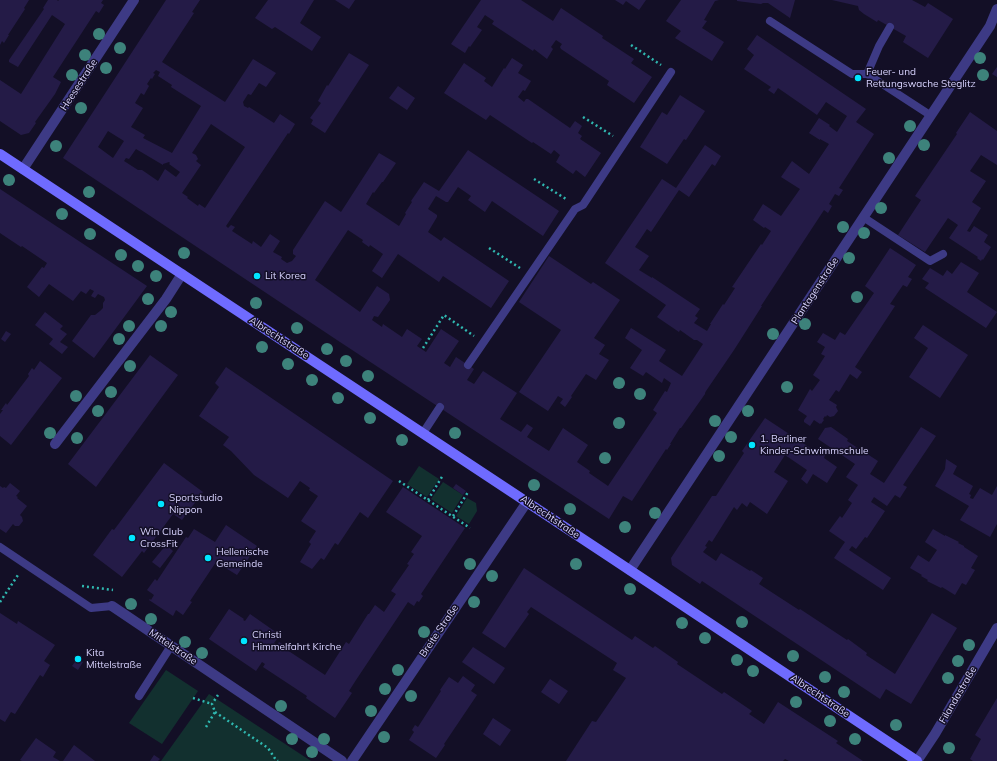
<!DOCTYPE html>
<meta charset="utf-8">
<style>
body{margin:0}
canvas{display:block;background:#130f26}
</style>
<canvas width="997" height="761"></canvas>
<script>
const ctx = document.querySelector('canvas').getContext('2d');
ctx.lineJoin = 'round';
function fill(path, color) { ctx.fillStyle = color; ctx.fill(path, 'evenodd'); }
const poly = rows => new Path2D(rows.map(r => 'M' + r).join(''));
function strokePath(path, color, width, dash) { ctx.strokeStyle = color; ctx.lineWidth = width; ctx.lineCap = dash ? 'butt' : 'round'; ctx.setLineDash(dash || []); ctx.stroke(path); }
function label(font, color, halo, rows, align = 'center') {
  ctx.font = font + ' Mulish,sans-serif'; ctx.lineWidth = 3; ctx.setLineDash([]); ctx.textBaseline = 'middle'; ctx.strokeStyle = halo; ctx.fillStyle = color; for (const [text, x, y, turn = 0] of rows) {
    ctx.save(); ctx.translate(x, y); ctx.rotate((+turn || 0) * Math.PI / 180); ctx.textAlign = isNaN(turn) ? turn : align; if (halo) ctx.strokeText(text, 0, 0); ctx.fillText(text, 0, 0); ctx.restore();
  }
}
fill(poly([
 [419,466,439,479,427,497,407,484],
 [443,482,463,495,452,513,431,499],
 [467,498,476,503,477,511,469,524,456,516],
 [166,670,198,691,162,744,129,723],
 [209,694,311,761,161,761]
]), '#12302f');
fill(poly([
 [0,0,29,0,24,8,25,9,8,35,9,35,4,43,2,41,0,45],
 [48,0,57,0,58,1,59,0,103,0,101,3,104,5,99,13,96,11,53,77,61,82,55,94,35,122,36,123,29,133,21,135,0,121,0,80,21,94,65,24,52,15,18,67,9,62,9,60,44,9,43,8],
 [166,0,200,0,192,12,194,13,162,62,225,102,253,59,276,73,266,87,259,83,251,95,248,94,243,102,244,106,248,108,249,107,274,123,280,114,295,124,289,134,288,133,226,226,228,228,231,225,235,227,232,231,252,244,253,241,261,247,270,234,280,241,273,252,282,257,281,259,287,263,292,261,296,256,293,254,293,250,325,201,341,212,379,153,396,163,383,182,382,182,374,193,373,192,366,204,399,226,406,214,405,213,412,202,411,201,424,182,439,191,468,150,559,211,543,236,492,201,485,212,468,200,471,196,458,187,448,202,446,202,436,196,428,209,437,215,437,217,428,232,441,241,444,237,509,281,491,308,443,276,439,282,398,254,382,278,372,271,383,254,370,245,369,247,362,242,363,240,348,230,315,280,360,312,377,286,389,294,390,300,378,317,374,316,372,320,382,327,383,324,402,337,407,329,422,339,417,346,426,352,441,329,459,341,444,363,450,367,456,357,474,369,467,380,474,384,483,371,517,393,500,419,521,432,527,424,533,428,527,437,549,451,563,428,588,445,577,462,590,471,589,473,608,486,657,413,653,410,665,391,667,392,671,383,664,378,662,383,646,372,643,376,630,368,642,350,625,338,631,328,666,350,659,361,682,376,703,344,697,340,694,340,680,330,679,332,657,317,666,305,605,263,662,179,676,188,705,145,721,156,715,166,712,164,689,197,679,190,651,232,647,229,635,247,649,256,639,270,652,278,652,277,700,309,695,316,698,318,694,323,707,331,711,324,710,324,723,304,724,305,735,288,732,287,761,244,762,245,771,231,765,227,764,228,753,220,763,204,781,216,800,189,781,177,792,161,809,174,829,144,820,139,820,140,809,133,819,118,830,125,829,126,837,132,847,116,826,102,817,115,778,88,774,94,768,90,771,87,744,69,754,55,747,49,757,35,866,109,856,122,874,134,839,188,843,190,839,196,835,194,829,204,832,206,828,213,824,210,761,306,762,306,734,350,706,391,705,393,705,394,681,428,680,428,670,444,671,444,667,450,666,449,632,501,623,496,609,519,340,342,63,158],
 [156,70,160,72,158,76,172,85,171,87,201,106,172,153,143,138,145,135,131,127,143,108,135,103,141,93,144,95,149,86,147,84,151,78,152,79,155,74,153,73],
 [211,124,245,147,205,208,199,204,198,206,187,198,188,197,182,193,201,165,196,161,198,159,196,155,192,153],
 [108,131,124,141,113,158,98,147],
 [136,149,163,165,163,164,169,162,170,163,169,164,180,172,176,177,165,169,158,181,142,170,138,170,124,161,126,158,129,159],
 [268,0,314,0,300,23,321,37,312,51,275,27,272,29,255,18],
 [335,0,355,0,349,9],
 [481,0,521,0,553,21,561,8,603,36,602,38,634,59,631,63,652,77,634,103,607,85,609,81,561,49,560,47,562,44,556,40,551,47,553,49,547,59,534,49,533,51,492,24,494,21,485,15,477,27,482,30,470,47,469,46,465,53,451,44],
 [615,0,646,0,639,10,626,1,623,5],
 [681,0,719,0,715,1,704,20,707,21,702,28,724,42,712,61,675,38,681,31,666,21],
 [737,0,795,0,790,18,768,3,763,3,761,4,737,1],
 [832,0,912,0,925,7,928,3,953,19,928,58,903,42,906,36,878,20,877,22,864,14,859,10,858,6],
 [349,53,369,65,325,133,311,124,313,120,310,118,321,103,318,101,327,85,328,86],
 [512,58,523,65,518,73,531,81,525,91,523,90,518,97,524,102,526,99,528,99,570,128,575,121,582,126,578,133,582,136,580,139,601,153,585,177,576,170,573,174,556,162,560,155,554,150,551,154,533,142,532,143,490,115,486,120,444,93,464,63,486,78,484,81,492,87,504,68,505,69],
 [997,67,997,77,992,74],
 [398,86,415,98,407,110,389,98],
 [680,95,705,111,686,140,684,139,667,164,640,147,662,112,667,115],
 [970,112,997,131,997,165,981,155,970,171,986,181,972,202,981,208,967,231,970,232,974,226,988,235,984,242,991,247,983,260,982,259,981,261,977,258,978,257,949,238,958,225,948,218,925,252,898,235,921,200,915,196,957,134,956,133],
 [0,189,147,286,94,358,72,341,91,315,95,315,100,311,103,308,103,303,105,300,104,297,98,294,95,298,91,296,94,291,90,289,86,294,81,291,73,301,49,284,39,297,27,287,42,267,44,268,47,263,22,246,21,247,0,233],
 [890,248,916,265,908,277,912,279,907,287,903,285,890,304,895,306,855,367,862,372,857,379,850,374,839,392,836,390,829,400,837,405,836,407,838,411,834,416,830,417,827,415,826,417,825,416,823,419,824,420,821,424,820,423,820,424,814,420,810,426,804,422,804,420,807,416,798,410,810,389,812,391,820,380,813,375,825,356,821,354,825,347,817,342,823,333,835,340,840,332,845,335,874,293,865,286],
 [549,256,591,284,593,282,620,300,594,338,605,345,599,354,609,360,596,380,586,374,571,396,572,397,565,407,560,403,563,399,558,396,548,411,519,392,561,330,519,302],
 [961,262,979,273,967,292,997,312,986,328,925,288,929,283,922,279,930,268,943,276,947,270,952,274],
 [45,312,63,326,60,329,67,334,60,342,68,347,62,354,49,344,53,339,35,325],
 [923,325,968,355,940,398,909,377,928,348,914,338],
 [6,331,11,334,5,342,1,339],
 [150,355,178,375,96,487,68,464],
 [40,361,62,378,11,445,0,436,0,414,3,410,1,410,6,403,7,405,29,376,28,374,32,368,34,370],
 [226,367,393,481,368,518,360,512,338,545,335,543,324,560,321,558,312,569,300,562,311,544,309,542,316,531,301,521,318,496,309,490,310,488,300,481,288,498,254,475,231,451,223,445,229,437,199,416,219,387,215,383],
 [765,418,818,453,819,451,825,455,824,458,837,467,827,483,813,474,807,484,801,479,807,470,785,455,774,472,788,481,767,514,750,502,747,507,742,503,737,510,734,507,712,542,709,540,705,546,707,547,703,552,716,561,721,553,750,571,751,570,763,578,759,584,799,610,800,609,847,640,848,639,867,653,866,655,895,674,932,613,957,628,911,704,886,689,880,699,702,581,700,584,672,565,671,558,712,496,716,496,744,453,742,451],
 [831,427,848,439,847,441,878,461,870,474,884,483,921,427,936,436,903,485,907,487,900,498,895,495,887,506,874,497,871,502,885,511,867,538,865,537,856,549,852,546,849,550,891,578,883,590,834,558,845,542,829,531,840,516,842,518,852,503,848,500,858,485,846,477,855,464,818,439,825,428],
 [946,459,957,466,953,474,973,486,969,494,971,495,970,498,973,499,980,488,992,495,997,486,997,524,990,537,960,520,969,506,935,486,945,469],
 [164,463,203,492,182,520,173,514,144,553,142,551,122,577,93,555,112,529,114,530],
 [10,483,20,491,16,496,18,497,17,498,27,506,20,515,22,517,23,521,19,526,15,526,13,524,6,533,0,529,0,486,3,488,4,487,6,488],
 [456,484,466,491,463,495,453,488],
 [403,487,465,528,421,594,423,596,419,602,417,601,414,606,408,602,356,680,349,691,352,693,335,718,306,698,307,696,263,667,265,664,262,662,256,671,209,639,229,609,244,619,243,620,245,621,250,614,280,635,274,643,277,645,279,642,286,646,284,648,325,675,346,642,349,644,368,614,369,614,375,605,384,612,396,594,391,591,409,565,407,564,414,554,411,552,422,536,386,512],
 [226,525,257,546,237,575,216,562,190,601,192,602,183,615,176,610,173,616,149,600,150,599,151,600,154,595,147,590,155,579,157,581,186,537,188,538,194,529,215,542],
 [933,529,945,536,945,535,959,542,958,543,964,546,964,547,978,556,971,568,975,570,966,585,962,583,955,595,942,587,941,588,927,581,928,580,921,576,922,575,910,568,918,555,929,562,937,550,925,542],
 [166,545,173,551,160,568,152,562],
 [524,568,632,640,635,636,653,648,655,646,678,662,677,664,722,694,724,692,752,711,749,714,764,724,778,702,838,741,836,743,863,761,789,761,785,759,783,761,566,761,592,721,596,722,626,678,613,670,617,663,531,607,527,612,529,614,505,648,482,633],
 [0,613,17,624,18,621,55,645,44,661,50,665,43,677,40,675,15,714,11,712,5,722,0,719],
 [473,647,505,668,494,684,462,662],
 [77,659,83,662,78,670,72,666],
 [463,676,475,685,471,691,477,695,444,744,445,745,436,758,409,740,414,732,412,730,415,725,418,727,441,691,440,690,449,677,458,683],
 [550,679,568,691,559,704,541,692],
 [997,698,997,761,973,761,970,759,981,739,975,735],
 [493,718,511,730,500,746,483,734],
 [36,738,56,752,53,757,60,761,22,761,20,760],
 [74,745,95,761,63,761],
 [154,755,160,759,158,761,150,761]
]), '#241b47');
strokePath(poly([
 [631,45,661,65],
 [583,117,613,136],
 [534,179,566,199],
 [489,248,520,268],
 [423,348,444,315,474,336],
 [399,481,470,528],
 [428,500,443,475],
 [453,516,468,492],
 [82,586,113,590],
 [0,602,18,575],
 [193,698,212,704],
 [215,712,268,748,276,760,278,761],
 [206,727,215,712,212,704,218,695]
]), '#2fb8b0', 2.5, [2, 3]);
strokePath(poly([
 [770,21,852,74,867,74,930,115],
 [867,74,879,46,890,27],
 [863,217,930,261,943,254],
 [468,365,575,209,583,205,671,72],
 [423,433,440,407],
 [0,547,91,608,112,606],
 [139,696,171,646]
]), '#3d3a85', 8);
strokePath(poly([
 [23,169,134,0],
 [55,444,166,299,182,274],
 [630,570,990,26,997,9],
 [112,606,342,761],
 [352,761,527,502],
 [917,761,935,734,997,628]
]), '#3d3a85', 10);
strokePath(poly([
 [0,154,610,557,917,761]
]), '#6f6bff', 10);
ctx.fillStyle = '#3d827b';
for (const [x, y] of [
 [99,34],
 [120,48],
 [85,55],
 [980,58],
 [106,68],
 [72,75],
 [983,75],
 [81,108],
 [910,126],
 [924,145],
 [56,146],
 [889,158],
 [9,180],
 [89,192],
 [881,208],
 [62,214],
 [843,227],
 [864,233],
 [90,234],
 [184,253],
 [121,255],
 [849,258],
 [138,266],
 [156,276],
 [857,297],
 [148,299],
 [256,303],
 [171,312],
 [805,324],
 [129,326],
 [161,326],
 [297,328],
 [773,334],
 [119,339],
 [262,347],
 [327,349],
 [346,361],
 [288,364],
 [130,366],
 [368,376],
 [312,380],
 [619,383],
 [787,387],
 [111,392],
 [640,394],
 [76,396],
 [338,398],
 [98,411],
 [748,411],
 [370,418],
 [715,421],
 [619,423],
 [50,433],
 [455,433],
 [731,437],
 [77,438],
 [402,440],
 [719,456],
 [605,458],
 [534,485],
 [570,509],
 [655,513],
 [625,527],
 [470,564],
 [576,564],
 [492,576],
 [630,589],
 [474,602],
 [131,604],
 [151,619],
 [742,622],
 [682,623],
 [424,632],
 [705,638],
 [185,642],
 [969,645],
 [202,653],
 [793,656],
 [737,660],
 [958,661],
 [398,670],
 [753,671],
 [825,677],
 [948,678],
 [385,689],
 [844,692],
 [411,696],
 [796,702],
 [281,706],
 [371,711],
 [830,721],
 [896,725],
 [384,737],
 [292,739],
 [324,739],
 [855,739],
 [949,748],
 [312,752]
]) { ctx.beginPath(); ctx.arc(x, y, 6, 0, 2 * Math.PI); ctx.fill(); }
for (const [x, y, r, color] of [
 [858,78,4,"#00e5ff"],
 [257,276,4,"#00e5ff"],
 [752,445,4,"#00e5ff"],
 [161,504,4,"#00e5ff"],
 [132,538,4,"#00e5ff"],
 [208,558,4,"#00e5ff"],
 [244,641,4,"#00e5ff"],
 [78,659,4,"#00e5ff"]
]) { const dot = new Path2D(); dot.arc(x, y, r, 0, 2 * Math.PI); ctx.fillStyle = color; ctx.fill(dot); strokePath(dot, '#130f26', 1.5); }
label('10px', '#d9d4ff', '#130f26', [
 ["Feuer- und",866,72],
 ["Rettungswache Steglitz",866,84],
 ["Lit Korea",265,276],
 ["1. Berliner",760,439],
 ["Kinder-Schwimmschule",760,451],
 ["Sportstudio",169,498],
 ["Nippon",169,510],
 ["Win Club",140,532],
 ["CrossFit",140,544],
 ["Hellenische",216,552],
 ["Gemeinde",216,564],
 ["Christi",252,635],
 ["Himmelfahrt Kirche",252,647],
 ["Kita",86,653],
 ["Mittelstraße",86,665]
], 'left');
label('10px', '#d9d4ff', '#130f26', [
 ["Heesestraße",79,85,-57],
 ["Plantagenstraße",815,291,-57],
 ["Albrechtstraße",279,338,33],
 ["Albrechtstraße",550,517,34],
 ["Breite Straße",439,631,-56],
 ["Mittelstraße",173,647,34],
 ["Filandastraße",958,695,-60],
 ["Albrechtstraße",820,696,34]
]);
</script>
